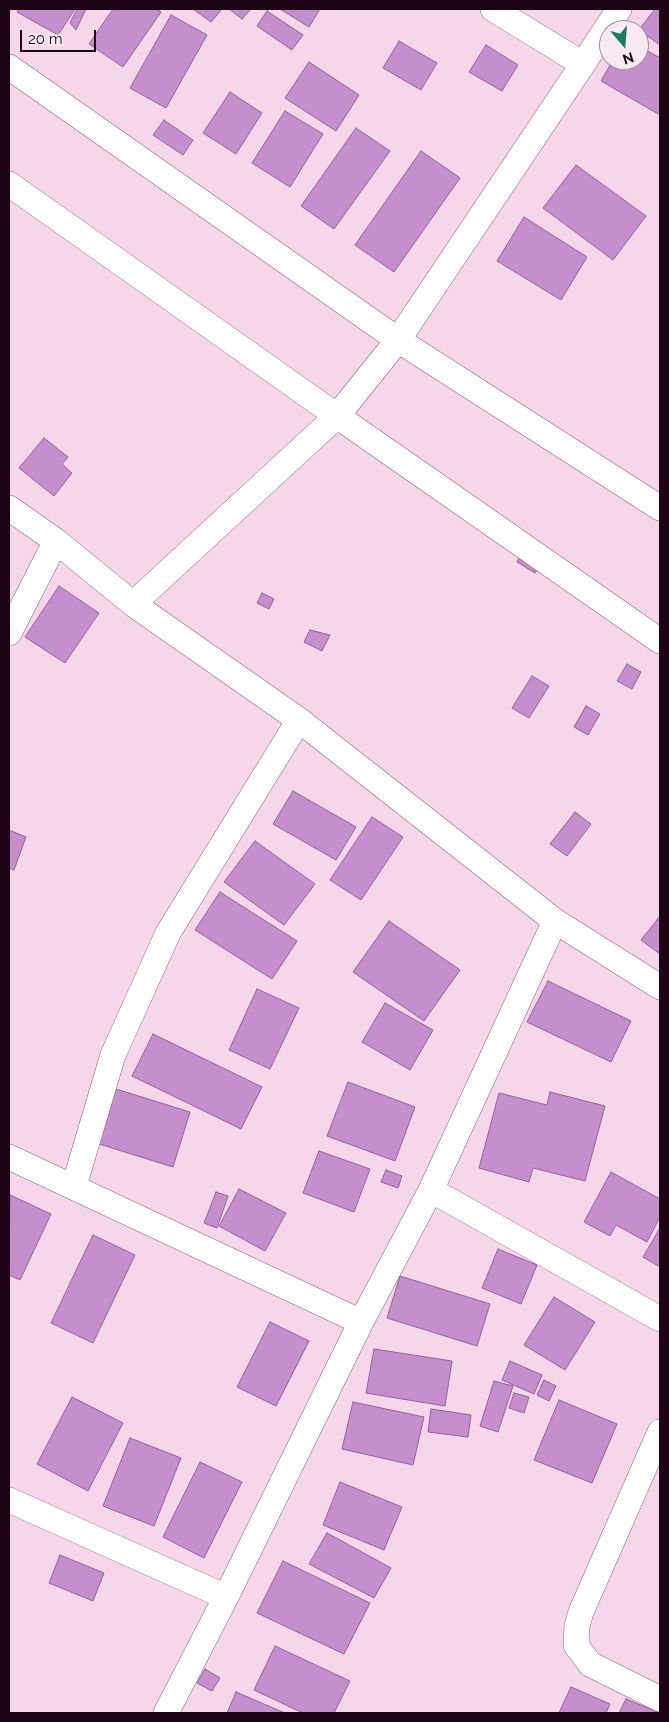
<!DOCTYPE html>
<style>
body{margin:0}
#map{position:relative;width:669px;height:1722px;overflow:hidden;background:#f6d6e9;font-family:Raleway,sans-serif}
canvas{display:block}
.frame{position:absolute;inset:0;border:10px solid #1d0415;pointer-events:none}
.north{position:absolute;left:599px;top:20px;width:50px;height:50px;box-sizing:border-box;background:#f9e9f2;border:1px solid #a18d9a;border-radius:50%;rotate:162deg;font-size:14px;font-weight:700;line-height:20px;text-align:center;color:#1d0415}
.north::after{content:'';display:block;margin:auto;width:18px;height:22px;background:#197f59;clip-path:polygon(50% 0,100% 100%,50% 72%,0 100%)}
.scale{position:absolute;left:20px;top:30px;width:76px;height:22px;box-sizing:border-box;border:2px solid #1d0415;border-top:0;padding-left:6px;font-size:15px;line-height:18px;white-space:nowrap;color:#1d0415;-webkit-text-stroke:4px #f9e9f2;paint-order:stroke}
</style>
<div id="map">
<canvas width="669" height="1722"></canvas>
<div class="frame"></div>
<div class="north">N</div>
<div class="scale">20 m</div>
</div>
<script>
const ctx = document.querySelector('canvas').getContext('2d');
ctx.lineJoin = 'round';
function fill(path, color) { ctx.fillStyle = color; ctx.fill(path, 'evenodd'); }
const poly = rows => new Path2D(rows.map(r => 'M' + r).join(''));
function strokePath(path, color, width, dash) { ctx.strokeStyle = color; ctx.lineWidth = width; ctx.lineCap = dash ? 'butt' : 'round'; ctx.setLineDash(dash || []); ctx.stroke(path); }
const building = poly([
 [19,9,75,9,58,35,17,12,19,9],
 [77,9,86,9,76,30,70,23,77,9],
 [113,9,156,9,161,12,123,67,89,44,113,9],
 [193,9,222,9,211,22,193,9],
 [229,9,251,9,242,19,229,9],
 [280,9,320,9,309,27,280,9],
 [655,9,660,9,660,45,639,30,655,9],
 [267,11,303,35,292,50,257,26,267,11],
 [171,15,207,35,166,108,130,88,171,15],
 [399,41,437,63,421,90,383,68,399,41],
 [486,45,518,65,502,91,469,72,486,45],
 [639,46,660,58,660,115,601,81,613,60,639,60,639,46],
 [309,62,359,95,336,131,285,98,309,62],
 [230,92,262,113,236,154,203,133,230,92],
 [285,111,323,134,290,187,252,163,285,111],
 [164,120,193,140,183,155,153,135,164,120],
 [356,128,390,151,334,229,301,206,356,128],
 [421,151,460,178,394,272,355,245,421,151],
 [576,165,646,216,613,260,543,208,576,165],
 [524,217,587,257,561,300,497,261,524,217],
 [44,438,68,457,62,464,72,473,54,496,19,468,44,438],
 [522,553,541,564,535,573,517,562,522,553],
 [59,586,99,613,65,663,25,637,59,586],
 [262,593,274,599,269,609,257,603,262,593],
 [310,630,330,635,322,651,304,642,310,630],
 [627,664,641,672,632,689,617,681,627,664],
 [532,676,549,686,529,718,512,708,532,676],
 [586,706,600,714,588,735,574,727,586,706],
 [293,791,356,827,336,860,273,824,293,791],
 [575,812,591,824,567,856,550,844,575,812],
 [372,817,403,837,361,900,330,880,372,817],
 [9,830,26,837,14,870,9,868,9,830],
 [255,841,315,884,284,925,224,882,255,841],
 [220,892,297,941,272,979,195,930,220,892],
 [660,916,660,954,641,940,660,916],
 [389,921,460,970,424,1021,353,972,389,921],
 [548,981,631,1021,611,1062,527,1022,548,981],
 [257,989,299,1008,270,1069,229,1050,257,989],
 [385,1003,433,1030,410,1070,362,1042,385,1003],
 [153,1034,262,1087,241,1129,132,1076,153,1034],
 [348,1082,415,1107,395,1161,327,1136,348,1082],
 [116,1089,190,1112,173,1167,99,1144,116,1089],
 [550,1092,605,1106,585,1181,533,1168,529,1182,479,1168,499,1093,547,1105,550,1092],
 [319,1151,370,1169,354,1212,303,1193,319,1151],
 [386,1170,402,1176,398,1188,381,1182,386,1170],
 [611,1172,660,1199,660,1217,647,1242,616,1225,610,1236,584,1222,611,1172],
 [239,1189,286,1213,265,1251,219,1226,239,1189],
 [216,1192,228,1196,217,1228,204,1223,216,1192],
 [10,1195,51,1214,20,1280,9,1275,10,1195],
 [660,1228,660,1267,643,1257,660,1228],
 [93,1235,135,1255,93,1343,51,1323,93,1235],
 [498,1249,537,1265,521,1304,482,1288,498,1249],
 [400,1276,490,1304,477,1346,387,1318,400,1276],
 [554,1297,595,1322,565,1370,524,1345,554,1297],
 [270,1322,309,1341,276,1406,237,1387,270,1322],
 [374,1349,452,1361,445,1406,366,1393,374,1349],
 [510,1361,542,1375,534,1394,502,1380,510,1361],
 [544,1380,556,1386,549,1401,537,1395,544,1380],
 [494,1381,513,1386,498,1432,480,1426,494,1381],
 [514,1393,529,1397,524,1413,509,1408,514,1393],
 [72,1397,123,1423,88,1491,37,1464,72,1397],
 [559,1400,617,1424,592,1483,534,1460,559,1400],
 [353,1402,424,1417,413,1465,342,1449,353,1402],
 [431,1409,471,1415,468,1437,428,1432,431,1409],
 [130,1438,181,1458,154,1526,103,1506,130,1438],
 [200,1462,242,1482,204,1558,163,1537,200,1462],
 [340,1482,402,1507,384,1550,323,1525,340,1482],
 [327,1533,391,1568,374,1598,309,1564,327,1533],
 [60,1555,104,1573,93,1601,49,1583,60,1555],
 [283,1561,370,1603,344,1654,257,1613,283,1561],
 [275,1646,350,1681,334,1713,303,1713,254,1690,275,1646],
 [205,1669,220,1678,212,1691,197,1683,205,1669],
 [571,1687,610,1704,606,1713,559,1713,571,1687],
 [236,1692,285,1713,227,1713,236,1692],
 [626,1699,660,1713,619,1713,626,1699]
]);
fill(building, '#c58fcd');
strokePath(building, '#93609a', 1);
const street = poly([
 [583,64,619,9],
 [9,67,398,340,660,508],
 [9,184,337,416,398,340,583,64,493,9],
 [9,508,56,541,133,604,299,720,555,921,660,987],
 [133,604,337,416,660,641],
 [9,633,56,541],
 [9,1157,361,1322,431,1190,555,921],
 [74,1186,113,1055,168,933,299,720],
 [431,1190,660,1319],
 [660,1432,581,1612,577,1626,576,1645,590,1664,660,1699],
 [9,1500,226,1597,361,1322],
 [166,1713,226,1597]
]);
strokePath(street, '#9e5a85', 26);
strokePath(street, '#fff', 25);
</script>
